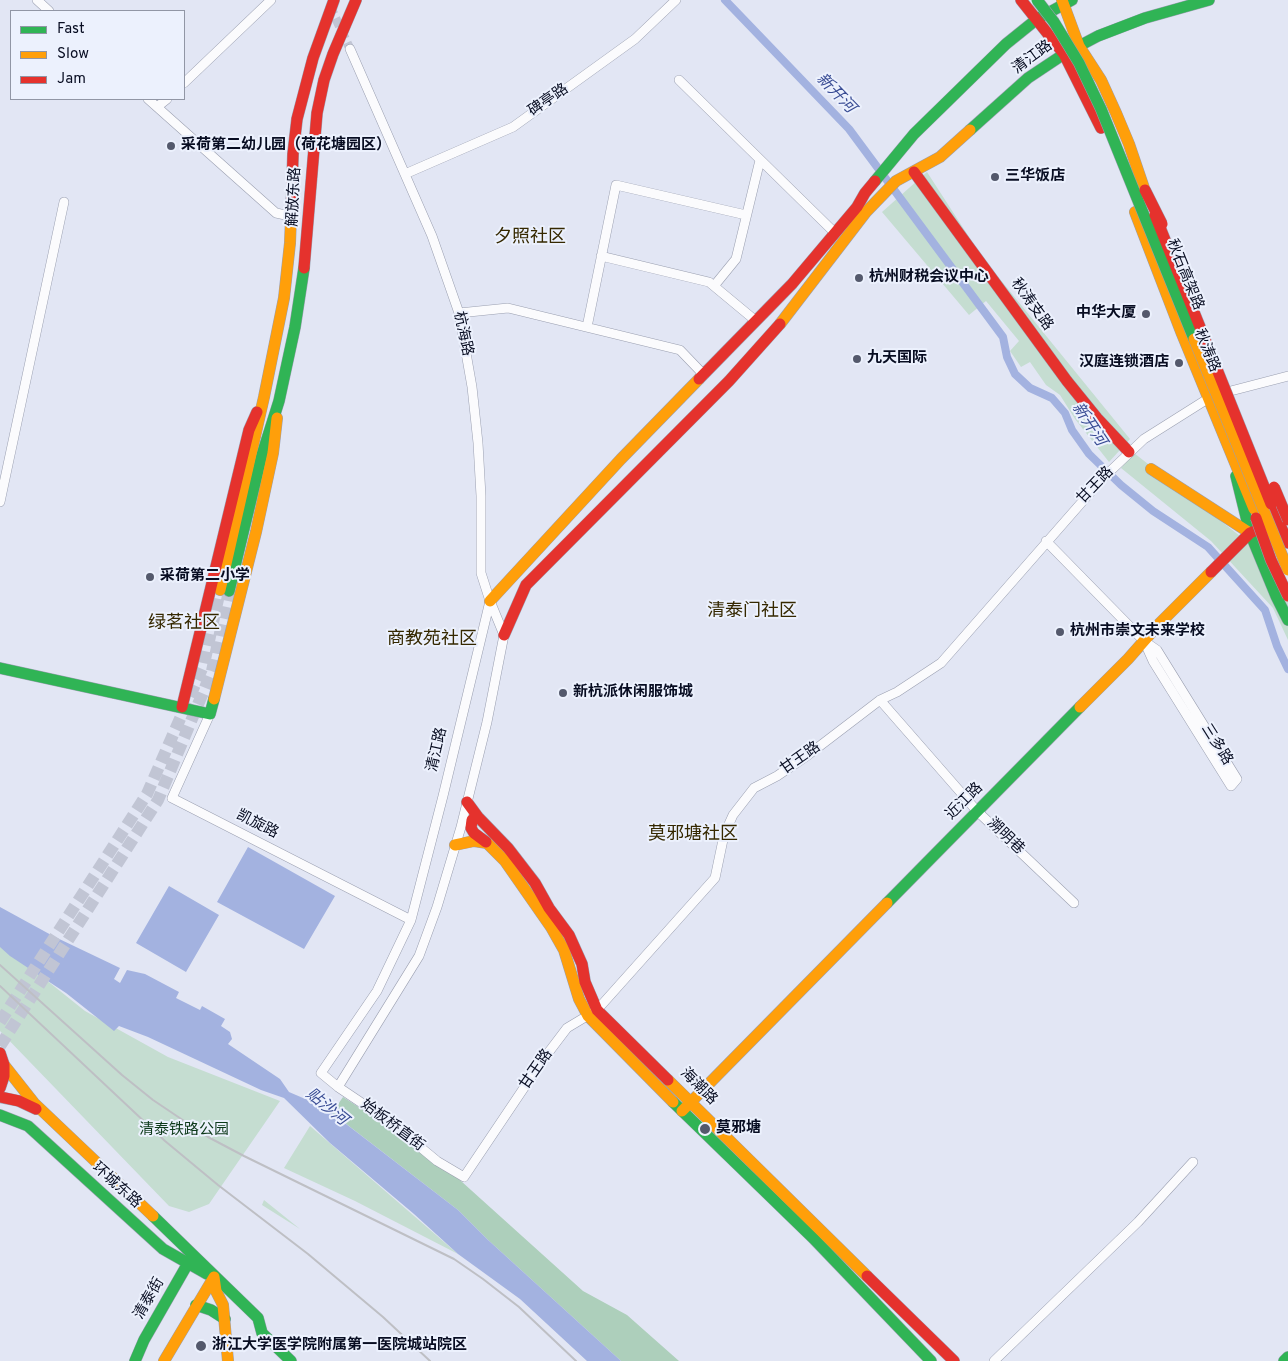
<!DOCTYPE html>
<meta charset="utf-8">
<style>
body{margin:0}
#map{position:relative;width:1288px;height:1361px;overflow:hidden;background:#e2e6f4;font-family:Overpass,sans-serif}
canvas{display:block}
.legend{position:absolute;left:10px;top:10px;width:175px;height:90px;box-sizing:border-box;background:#ecf1fd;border:1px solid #9196a5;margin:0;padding:6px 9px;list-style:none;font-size:15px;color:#080d22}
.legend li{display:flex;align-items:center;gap:10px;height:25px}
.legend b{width:25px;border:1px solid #9196a5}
</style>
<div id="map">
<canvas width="1288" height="1361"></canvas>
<ul class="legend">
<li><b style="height:6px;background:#30b455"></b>Fast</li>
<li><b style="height:6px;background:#ff9f0a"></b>Slow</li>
<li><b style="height:6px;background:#e5322d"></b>Jam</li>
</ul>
</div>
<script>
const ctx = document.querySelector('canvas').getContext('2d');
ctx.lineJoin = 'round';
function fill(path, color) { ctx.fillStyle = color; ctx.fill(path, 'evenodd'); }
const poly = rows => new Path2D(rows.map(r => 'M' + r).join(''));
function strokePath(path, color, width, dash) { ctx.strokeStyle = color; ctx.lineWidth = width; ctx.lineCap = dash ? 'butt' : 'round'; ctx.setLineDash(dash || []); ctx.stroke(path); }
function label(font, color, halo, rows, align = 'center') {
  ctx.font = font + ' Overpass,"Noto Sans SC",sans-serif'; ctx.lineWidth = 4; ctx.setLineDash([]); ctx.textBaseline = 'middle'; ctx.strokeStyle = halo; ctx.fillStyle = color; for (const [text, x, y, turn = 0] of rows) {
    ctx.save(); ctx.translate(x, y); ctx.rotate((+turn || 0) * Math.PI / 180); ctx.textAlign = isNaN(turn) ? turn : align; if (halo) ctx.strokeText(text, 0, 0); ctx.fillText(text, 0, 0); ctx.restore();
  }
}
fill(poly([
 [927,172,982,257,1130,439,1109,462,1075,419,1060,395,1046,385,1030,362,1021,367,1010,351,1019,341,986,301,969,315,882,212],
 [1134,453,1240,536,1277,568,1288,588,1288,640,1273,608,1211,541,1121,468],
 [0,943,85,1011,168,1057,280,1101,209,1204,189,1212,169,1206,0,1031],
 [310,1126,458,1254,355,1201,284,1168],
 [264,1200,300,1229,262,1205]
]), '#c5ddd1');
fill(poly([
 [343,1097,374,1117,451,1172,583,1291,627,1315,679,1361,621,1361,487,1239,458,1210,332,1113]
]), '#adcfbb');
fill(poly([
 [248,847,335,896,304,949,217,902],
 [169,886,219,915,186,972,136,943],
 [0,907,53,936,120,968,114,979,120,983,127,970,145,974,179,992,176,998,200,1010,202,1006,225,1019,221,1026,230,1032,232,1039,228,1044,280,1079,289,1092,324,1107,458,1210,487,1239,621,1361,587,1361,520,1299,458,1254,414,1214,330,1143,284,1098,261,1090,148,1037,119,1026,114,1031,66,993,10,956,0,947]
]), '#a3b2e0');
strokePath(poly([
 [725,0,849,129,1003,337,1007,357,1015,374,1030,388,1052,398,1065,413,1072,430,1089,454,1121,485,1153,511,1208,547,1265,610,1277,646,1288,669]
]), '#a3b2e0', 8);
strokePath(poly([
 [330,6,350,49]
]), '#c1c5d4', 9, [9, 4.5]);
strokePath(poly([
 [0,1022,147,794,204,664,220,590],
 [0,1046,158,800,212,671,229,591]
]), '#c1c5d4', 12, [12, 6]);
const street = poly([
 [37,0,49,11],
 [679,80,835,233],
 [184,83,271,0],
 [148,99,276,213,290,216],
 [157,107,167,99],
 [405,174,513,127,635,39,676,0],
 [601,256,709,282,756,321],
 [714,286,736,259,760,160],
 [459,313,508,308,680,350,704,375],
 [587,327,616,185,746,215],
 [1223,393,1288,376],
 [0,502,64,202],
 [1046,541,1144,641,1157,650,1237,779,1231,786,1153,661,1144,641],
 [490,601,443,796,411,920,377,991,321,1073,338,1087,390,1122,437,1161,464,1177,542,1061,567,1028,597,1010,715,878,724,835,733,815,754,788,777,776,808,755,880,700,897,692,941,663,1103,478,1144,439,1209,398],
 [880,700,977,811,1074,903],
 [210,714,172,798,411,920],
 [338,1087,419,956,437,907,461,827,487,722,504,635,490,601,481,573,481,496,478,443,472,387,459,313,432,236,350,49],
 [994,1361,1138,1222,1193,1162]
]);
const fast = poly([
 [970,130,1028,78,1064,54,1098,36,1145,18,1209,0],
 [875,181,914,134,1006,44,1037,19,1072,0],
 [1236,476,1250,533,1276,596,1288,620],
 [229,591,261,458,279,401,295,327,304,268],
 [0,668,210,714,214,699],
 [887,903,1080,707],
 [673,1102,814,1239,931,1361],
 [0,1115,28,1126,163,1249,207,1274],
 [153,1216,258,1318,262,1333,291,1361],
 [196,1305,211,1310,225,1319],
 [135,1361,144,1340,191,1258],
 [1284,1361,1288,1357]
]);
const slow = poly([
 [1062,0,1079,46,1101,80,1116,113,1129,144,1148,200],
 [1135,212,1182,334,1254,509],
 [780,324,866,212,896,181,940,157,970,130],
 [1151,469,1250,533],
 [220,590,264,397,284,298,290,243,291,217],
 [490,601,621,459,699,379],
 [214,699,256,532,273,453,277,418],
 [1080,707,1128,659,1158,625,1211,572],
 [455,845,474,841,487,843,505,861,551,927,564,950,579,999,588,1016,673,1102],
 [4,1065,34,1103,153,1216],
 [668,1080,867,1276],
 [682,1111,887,903],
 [214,1277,216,1291,223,1305,228,1361],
 [164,1361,214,1277]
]);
const jam = poly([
 [1021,0,1064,54,1101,128],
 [914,172,1067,381,1097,418,1129,452],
 [291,217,293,154,297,119,313,58,334,0],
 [304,268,317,113,324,80,333,54,356,0],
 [699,379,792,284,857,207,865,193,875,181],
 [1271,504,1288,543],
 [1211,572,1250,533,1266,526],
 [504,635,526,585,729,381,780,324],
 [182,707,249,430,257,412],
 [467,802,478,817,508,848,535,883,549,908,569,935,582,964,585,982,597,1010,668,1080],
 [478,817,472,820,471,828,474,833,486,842],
 [0,1053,4,1065,4,1076,0,1088],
 [0,1097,19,1101,36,1109],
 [867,1276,954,1361]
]);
strokePath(street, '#9a9fb0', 10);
strokePath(fast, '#9a9fb0', 12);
strokePath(slow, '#9a9fb0', 12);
strokePath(jam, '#9a9fb0', 12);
strokePath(street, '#fbfbfd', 9);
strokePath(fast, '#30b455', 11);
strokePath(slow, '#ff9f0a', 11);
strokePath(jam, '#e5322d', 11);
strokePath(poly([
 [0,965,122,1075,153,1100,208,1137,244,1156,454,1259,483,1279,519,1307,576,1361],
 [0,986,165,1141,218,1185,308,1254,383,1317,430,1361]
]), '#bebfc4', 2);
const fastBridge = poly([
 [1037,0,1054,22,1079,63,1101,109,1194,339]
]);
const slowBridge = poly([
 [1194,339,1288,570]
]);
const jamBridge = poly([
 [1145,190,1162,224],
 [1155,215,1271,504],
 [1274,487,1288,520],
 [1256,518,1271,560,1288,596]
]);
strokePath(fastBridge, '#9a9fb0', 12, []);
strokePath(slowBridge, '#9a9fb0', 12, []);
strokePath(jamBridge, '#9a9fb0', 12, []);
strokePath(fastBridge, '#30b455', 11);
strokePath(slowBridge, '#ff9f0a', 11);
strokePath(jamBridge, '#e5322d', 11);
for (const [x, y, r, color] of [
 [171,146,5,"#54596c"],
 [995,177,5,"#54596c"],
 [859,278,5,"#54596c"],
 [1146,314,5,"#54596c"],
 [857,359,5,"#54596c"],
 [1179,363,5,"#54596c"],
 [150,577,5,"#54596c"],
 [1060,632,5,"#54596c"],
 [563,693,5,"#54596c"],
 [705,1129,6,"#54596c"],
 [201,1346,6,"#54596c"]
]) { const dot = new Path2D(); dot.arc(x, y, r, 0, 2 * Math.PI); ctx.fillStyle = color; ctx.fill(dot); strokePath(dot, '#ecf1fd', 2); }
label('15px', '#080d22', '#ecf1fd', [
 ["清江路",1033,58,-36],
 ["碑亭路",549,101,-35],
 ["解放东路",295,197,-87],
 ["秋石高架路",1184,275,68],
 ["秋涛支路",1031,305,54],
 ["杭海路",462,334,78],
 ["秋涛路",1206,351,68],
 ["甘王路",1096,486,-46],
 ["三多路",1216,745,58],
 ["清江路",438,750,-77],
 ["甘王路",801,759,-35],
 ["近江路",965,802,-45],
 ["凯旋路",257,825,27],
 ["溯明巷",1005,837,44],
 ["甘王路",537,1070,-55],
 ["海潮路",698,1087,45],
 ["始板桥直街",392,1126,37],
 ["环城东路",116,1186,42],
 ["清泰街",150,1299,-60]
]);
label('bold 15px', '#080d22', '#ecf1fd', [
 ["采荷第二幼儿园（荷花塘园区）",181,146],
 ["三华饭店",1005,177],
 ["杭州财税会议中心",869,278],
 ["中华大厦",1136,314,"right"],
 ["九天国际",867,359],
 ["汉庭连锁酒店",1169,363,"right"],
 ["采荷第二小学",160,577],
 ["杭州市崇文未来学校",1070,632],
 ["新杭派休闲服饰城",573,693],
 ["莫邪塘",716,1129],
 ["浙江大学医学院附属第一医院城站院区",212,1346]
], 'left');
label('15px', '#0e3a1b', '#ecf1fd', [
 ["清泰铁路公园",184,1131]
]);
label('italic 16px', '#394c94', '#ecf1fd', [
 ["新开河",835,94,46],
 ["新开河",1088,425,56],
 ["贴沙河",326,1108,39]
]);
label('18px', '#352800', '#ecf1fd', [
 ["夕照社区",530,238],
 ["清泰门社区",752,612],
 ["绿茗社区",184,624],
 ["商教苑社区",432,640],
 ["莫邪塘社区",693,835]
]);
</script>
